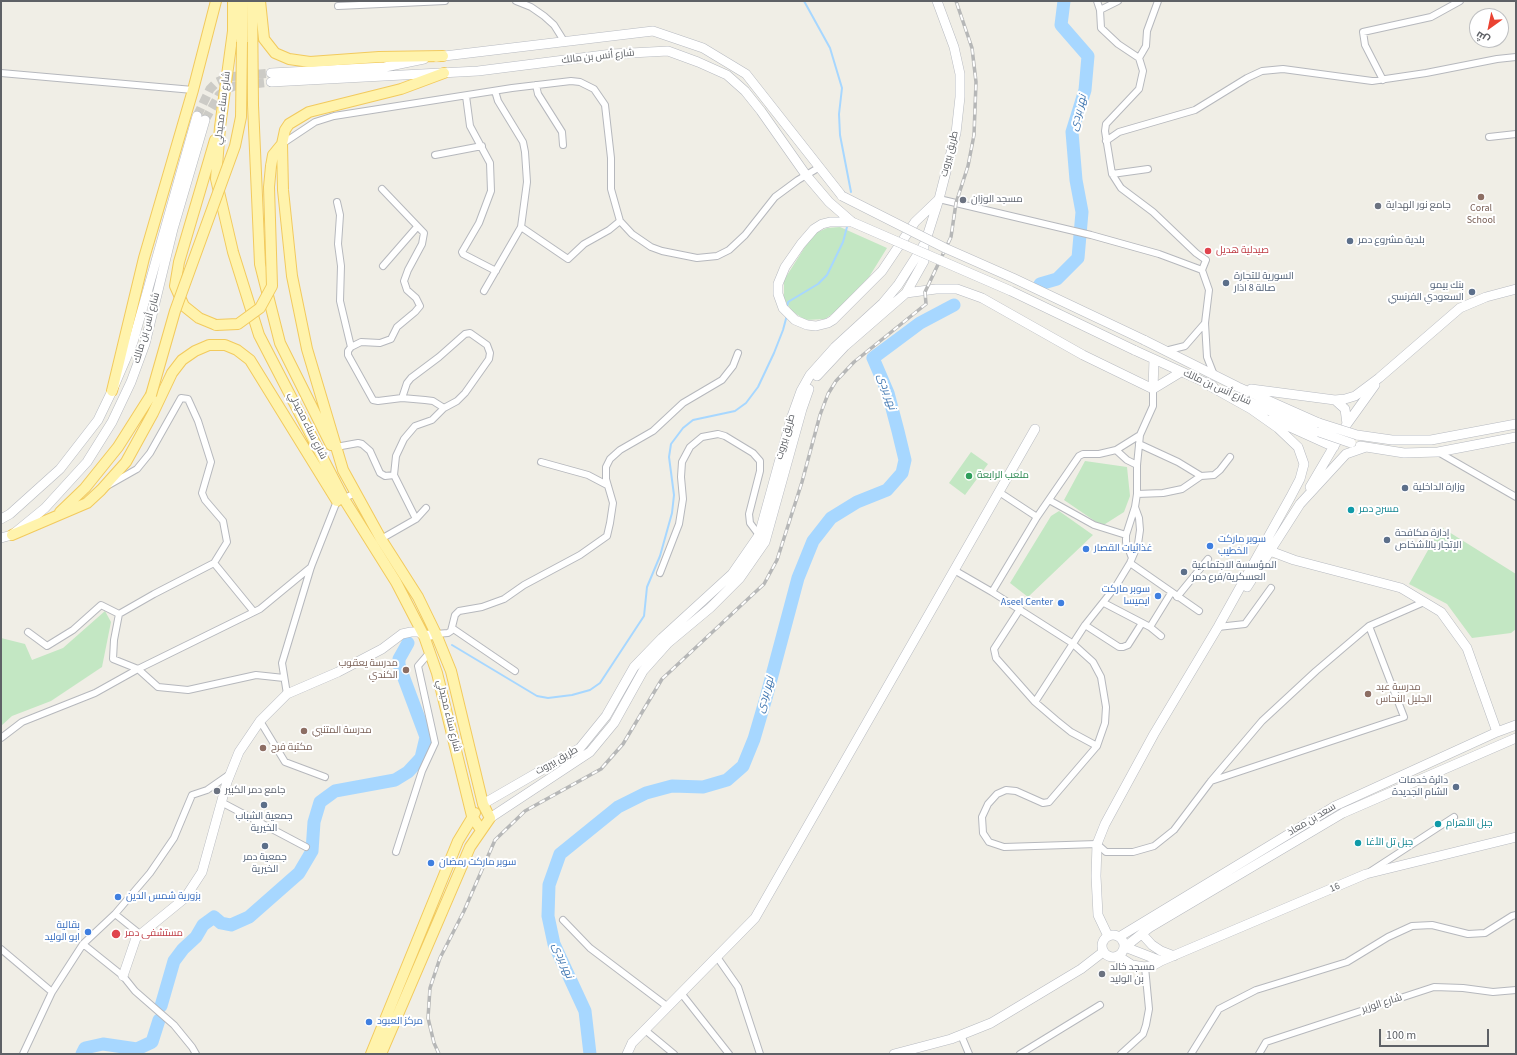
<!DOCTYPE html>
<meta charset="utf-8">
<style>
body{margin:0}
#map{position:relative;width:1517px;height:1055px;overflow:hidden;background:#f0eee6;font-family:"Source Sans 3",Cairo,sans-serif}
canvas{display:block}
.frame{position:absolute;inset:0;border:2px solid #5e6166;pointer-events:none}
.north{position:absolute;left:1469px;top:8px;width:40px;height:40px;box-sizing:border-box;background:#fff;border:1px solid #bfc0c2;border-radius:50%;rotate:213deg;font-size:11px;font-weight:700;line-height:16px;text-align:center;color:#5e6166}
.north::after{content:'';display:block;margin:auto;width:14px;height:18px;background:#ea4332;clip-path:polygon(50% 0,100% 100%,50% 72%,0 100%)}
.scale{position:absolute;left:1379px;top:1029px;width:110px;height:18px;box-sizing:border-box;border:2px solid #5e6166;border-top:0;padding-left:5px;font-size:12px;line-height:14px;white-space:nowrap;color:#5e6166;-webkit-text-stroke:3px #fff;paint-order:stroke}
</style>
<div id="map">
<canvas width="1517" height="1055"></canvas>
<div class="frame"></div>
<div class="north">ش</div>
<div class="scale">100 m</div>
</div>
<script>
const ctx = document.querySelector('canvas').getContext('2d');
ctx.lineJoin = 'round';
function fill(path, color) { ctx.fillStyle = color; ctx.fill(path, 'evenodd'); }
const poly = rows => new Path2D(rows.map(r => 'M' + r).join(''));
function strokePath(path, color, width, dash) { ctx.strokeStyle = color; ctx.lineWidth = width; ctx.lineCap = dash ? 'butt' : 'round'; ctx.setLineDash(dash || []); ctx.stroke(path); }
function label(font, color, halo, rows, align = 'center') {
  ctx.font = font + ' "Source Sans 3",Cairo,sans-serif'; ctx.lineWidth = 4; ctx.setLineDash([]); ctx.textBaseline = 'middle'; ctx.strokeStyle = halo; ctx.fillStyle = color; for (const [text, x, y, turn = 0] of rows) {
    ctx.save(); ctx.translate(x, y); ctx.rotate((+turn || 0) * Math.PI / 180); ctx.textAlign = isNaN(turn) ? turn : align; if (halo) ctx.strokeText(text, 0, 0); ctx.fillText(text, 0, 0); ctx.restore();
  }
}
fill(poly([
 [840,227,887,248,869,277,835,312,825,319,805,320,792,311,784,299,784,280,810,239,816,233,827,228],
 [971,452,988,464,965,495,949,483],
 [1085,461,1127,467,1130,496,1124,512,1102,526,1064,500],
 [1059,511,1093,535,1028,597,1010,583,1051,516],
 [1441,527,1516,574,1516,629,1511,633,1472,638,1447,604,1409,584],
 [105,611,111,622,102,667,51,701,12,716,1,726,1,638,25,644,32,660,63,648]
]), '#c3e7c3');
strokePath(poly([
 [804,1,830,48,842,88,839,114,840,135,851,192],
 [787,307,788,302,818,284,827,275,843,242,847,227],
 [452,645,537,696,548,698,572,695,590,690,600,683,644,616,647,587,660,556,672,513,674,495,669,457,671,444,683,428,693,420,735,411,746,403,758,387,774,353,783,330,787,315]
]), '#a7d7ff', 2);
strokePath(poly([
 [1040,284,1057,279,1078,258,1082,212,1076,180,1072,132,1085,90,1088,56,1061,25,1064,1],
 [161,1006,174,961,183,949,196,937,203,925,214,917,221,923,231,925,249,917,299,873,312,851,314,822,320,802,335,791,395,780,408,772,421,758,426,737,399,665,399,659,408,643],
 [82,1054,85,1048,103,1044,137,1049,152,1042,159,1020],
 [590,1054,585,1011,554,944,548,916,549,885,560,854,618,807,646,793,672,786,703,787,727,780,743,766,754,739,766,698,798,578,813,541,831,518,857,502,887,490,902,473,905,460,898,431,888,393,873,358,920,323,954,305]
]), '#a7d7ff', 13);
strokePath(poly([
 [197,116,210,89,217,82,228,77,271,73],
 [205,120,219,95,227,89,234,86,271,82]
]), '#cccbc6', 9, [9, 4.5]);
const street = poly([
 [516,1,531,7,544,16,554,25,564,41],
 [1097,1,1100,10],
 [1118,1,1100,10,1101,28,1118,44,1139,58,1143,71,1139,89,1106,124,1105,131,1112,174,1121,188,1153,212,1196,253,1206,260,1202,270,1209,290,1205,323,1207,357,1214,375],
 [338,6,445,1],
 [1139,58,1146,46,1147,31,1158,1],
 [1,73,193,90],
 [1383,80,1365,45,1363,32,1431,17,1460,1],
 [536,85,538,94,562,132,563,145],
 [466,96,470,126,490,163,491,191,479,223,462,252,463,254,496,271],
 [1489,137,1516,134],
 [1106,141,1119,132,1195,110,1247,78,1262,71,1283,69,1372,81,1426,73,1497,59,1516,57],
 [282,144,315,122,334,116,512,88,571,81,580,82,594,89,605,105,611,158,611,189,620,221,632,234,651,247,662,251,697,258,717,256,729,250,745,235,775,197,798,180,818,168],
 [435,155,482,146],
 [1112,174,1148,169],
 [382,189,424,233,422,244,408,270,404,281,407,290,416,298,420,306,415,312,397,327,391,339,380,343,361,342,351,347,348,351,348,355,373,400,378,401,402,398,425,400,433,401,444,408],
 [939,199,1091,235,1159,254,1202,270],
 [337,202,340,215,338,244,341,266,340,301,351,347],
 [521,227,568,259,584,244,609,230,620,221],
 [383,266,417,227],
 [484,291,521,227,527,182,525,152,523,142,498,101,495,91],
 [1165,351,1185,346,1205,323],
 [402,398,407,383,411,378,439,357,465,334,470,333,487,345,490,353,489,359,465,393,457,401,444,408,432,420,415,426,404,439,396,456,394,475,416,519],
 [1140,435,1116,450,1099,454,1083,454,1079,456,1037,517,992,592,1072,643,1093,662,1101,677,1106,707,1105,723,1097,746,1049,802,1043,803,1016,791,1006,790,997,794,988,804,982,817,983,833,989,842,1004,847,1097,844,1106,852,1133,852,1154,846,1174,830,1211,781,1262,721,1316,671,1369,626,1424,602],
 [1139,444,1178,462,1201,476,1214,475,1220,470,1230,457],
 [336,447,358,443,362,444,370,451,380,473,385,476,394,475],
 [1116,450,1127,460,1137,465],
 [1438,452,1516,497],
 [541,462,588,475,607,485],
 [107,486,137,469,150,453,181,398,188,399,198,421,211,462,202,493,205,500,223,521,227,542,214,563,254,612],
 [999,492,1037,517],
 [1137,494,1163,493,1182,489,1201,476],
 [1049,500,1094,525,1126,535],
 [381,539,416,519,426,508],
 [1132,558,1126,542,1126,535,1135,507],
 [1130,563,1199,611],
 [954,570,992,592],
 [660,573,679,524,683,499,681,477,682,462,690,447,702,437,718,434,725,436,753,453,760,461,760,471,749,514,750,523,759,535],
 [1177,597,1208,559],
 [1104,603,1150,627,1161,636],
 [1020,609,994,649,996,658,1035,702,1056,720,1071,732,1097,746],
 [119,614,154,594,214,563],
 [1085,625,1119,647,1123,647,1128,645,1142,623],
 [1150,627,1171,593],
 [1218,627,1245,624,1271,588],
 [452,628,515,671],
 [28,632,47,646,73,630,101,605,119,614,114,640,113,659,138,669,158,687,188,690,256,675,284,678],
 [436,634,448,633,451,631,455,615,459,611,482,607,504,599,524,585,580,555,607,536,610,523,613,503,606,479,606,467,610,459,620,450,653,431,683,403,722,380,733,366,738,353],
 [287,694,282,663,311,567,337,501,356,493],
 [1035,702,1085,625,1116,586,1130,563,1138,544,1140,530,1139,518,1135,507,1137,494,1137,465,1140,435,1153,406,1153,389],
 [260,721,285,762,325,777],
 [1,738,22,722,95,693,138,669,260,609,311,567],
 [1211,781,1404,717,1369,626],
 [221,802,306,847],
 [396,852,422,771,435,743,418,666,430,652],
 [1371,871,1454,817],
 [115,914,140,934],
 [563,920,590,948,668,1007],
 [83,944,123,976,135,991,174,1025,192,1047,196,1054],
 [1,949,52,992,83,944,115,914,150,873,174,838,192,795,207,790,230,774],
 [717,957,738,987,760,1054],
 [681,993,729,1054],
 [645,1030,674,1054],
 [961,1035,969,1054],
 [23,1054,52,992],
 [1020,1054,1100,1005],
 [1121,1054,1143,1034,1146,1025,1149,1009,1145,967],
 [1191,1054,1219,1009,1256,990,1347,962,1388,937,1412,926,1432,925,1468,934,1485,933,1512,916,1516,915],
 [1259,1054,1266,1042,1434,987,1463,988,1493,992,1516,990]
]);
const secondary = poly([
 [436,57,653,31,703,48,746,74,842,196],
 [271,73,385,67,424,59],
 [271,82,478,71,612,54,668,51,698,62,727,75,745,91,761,111,806,175,829,202,852,222],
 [852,222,830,222,822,224,814,229,801,244,785,267,778,284,778,294,783,308,795,320,807,325,816,326,828,323,833,320,882,271,915,222,938,200],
 [906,293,936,289,957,289,982,298,1083,355,1153,389,1181,372],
 [1144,340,1238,387,1319,423],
 [1134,350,1213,386],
 [817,376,845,346,906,293,924,261,924,247],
 [1153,389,1154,359],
 [1251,389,1335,400,1345,409,1347,424],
 [1335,400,1345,399,1355,396,1379,378,1460,308,1486,297,1516,289],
 [1247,401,1319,432],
 [1272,419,1334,447],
 [1357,435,1392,440,1431,440,1516,424],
 [1360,446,1404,453,1438,452,1516,437],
 [1310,487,1347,424,1375,385],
 [1,519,10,514,60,469,98,420,112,391,133,342,197,116],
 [1,538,12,535,45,508,87,462,112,422,131,382,145,344,173,229,205,120],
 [1262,548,1294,560,1401,588,1441,612,1467,648,1497,732],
 [1247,587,1300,504,1346,454,1366,447],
 [483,804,580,748,606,716,634,667,662,638,732,574,759,535,791,419,801,391,810,375,835,347,883,303,898,285,925,243,939,199,956,133,960,97,960,74,954,47,937,1],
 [490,818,590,752,614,723,643,671,668,643,710,608,740,578,765,542,802,409,809,389],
 [1142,934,1152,945,1161,951,1174,956],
 '1102 946a11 11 0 1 1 22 0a11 11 0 1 1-22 0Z',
 [1108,936,1098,915,1096,876,1097,844,1105,824,1154,734,1218,627,1290,498,1300,479,1304,464,1298,447,1278,428,1251,409,1208,385],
 [1119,937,1335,806,1497,732,1516,725],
 [1125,947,1149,928,1343,813,1516,738],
 [1125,947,1161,961],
 [1118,956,1132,965,1145,967,1154,965,1161,961,1366,874,1516,837],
 [123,976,136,938,185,898,202,872,227,782,239,752,260,721,287,694,338,672,382,649,402,634,411,632,419,632,424,636,436,634],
 [627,1054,632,1043,755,918,1035,429],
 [894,1054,951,1039,991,1023,1081,969,1103,952]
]);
const primary = poly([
 [233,1,233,31,220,127,216,179,233,252,259,335,344,499,396,582,424,636,437,673,472,816,481,830],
 [252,1,253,105,260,264,280,343,331,445],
 [260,1,264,39,275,53,289,59,310,62,379,57,443,56],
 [242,42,242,1],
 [215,140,179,262,175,286,184,306,199,318,216,325],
 [271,166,273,155,282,144],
 [112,391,144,258,193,90,216,1],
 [60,512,85,488,118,447,151,395],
 [12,535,87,503,101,490,126,462,153,413,172,373,182,360,195,351,209,345,225,345,237,350,250,360,337,501],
 [371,1054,458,841,475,813],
 [381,1054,470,847,490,818,483,804,451,671,436,634,418,597,381,539,343,470,307,349,292,276,283,190,282,144,285,130,289,124,309,112,401,89,444,73]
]);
strokePath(street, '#b6b8bd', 8);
strokePath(secondary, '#b7bac0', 10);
strokePath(primary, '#f2ca5d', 12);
strokePath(street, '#fff', 6);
strokePath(secondary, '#fff', 9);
strokePath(primary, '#fff3ac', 10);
const rail = poly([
 [439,1054,434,1043,428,1018,430,988,440,958,464,911,495,840,525,811,601,769,623,744,662,679,764,584,777,560,802,482,820,415,828,394,836,381,854,362,926,304,925,292,951,237,956,203,968,166,974,135,976,82,972,48,956,1]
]);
strokePath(rail, '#b6b7b7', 3.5);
strokePath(rail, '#fff', 2, [6]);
const secondaryBridge = poly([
 [842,196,945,248,1013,278,1144,340],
 [852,222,1011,291,1134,350],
 [1319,423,1357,435],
 [1319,432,1351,443]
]);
const primaryBridge = poly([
 [216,325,238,324,260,308,272,286,269,187,271,166],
 [151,395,175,311,235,146,241,117,242,42]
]);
strokePath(secondaryBridge, '#b7bac0', 10, []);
strokePath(primaryBridge, '#f2ca5d', 12, []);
strokePath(secondaryBridge, '#fff', 9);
strokePath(primaryBridge, '#fff3ac', 10);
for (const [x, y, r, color] of [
 [1481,197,4,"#8d6e63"],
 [963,200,4,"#6b7280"],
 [1378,206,4,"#6b7280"],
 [1350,241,4,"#5c6f8a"],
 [1208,251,4,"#e0444e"],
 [1226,283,4,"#5c6f8a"],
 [1472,292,4,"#5c6f8a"],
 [969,476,4,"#2e9e5b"],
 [1405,488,4,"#5c6f8a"],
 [1351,510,4,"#0f9aa8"],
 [1387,540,4,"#5c6f8a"],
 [1210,546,4,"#3f7fe0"],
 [1086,549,4,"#3f7fe0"],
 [1184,572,4,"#5c6f8a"],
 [1158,596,4,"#3f7fe0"],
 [1061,603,4,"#3f7fe0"],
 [406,670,4,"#8d6e63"],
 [1368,694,4,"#8d6e63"],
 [304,731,4,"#8d6e63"],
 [263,748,4,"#8d6e63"],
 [1456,787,4,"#5c6f8a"],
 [217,791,4,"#6b7280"],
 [264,805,4,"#5c6f8a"],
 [1438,824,4,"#0f9aa8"],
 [1358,843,4,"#0f9aa8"],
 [265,846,4,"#5c6f8a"],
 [431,863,4,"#3f7fe0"],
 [118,897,4,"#3f7fe0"],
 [88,932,4,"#3f7fe0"],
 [116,934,5,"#e0444e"],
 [1102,974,4,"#6b7280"],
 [369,1022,4,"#3f7fe0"]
]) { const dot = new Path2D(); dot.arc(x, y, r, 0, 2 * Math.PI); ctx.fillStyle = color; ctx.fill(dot); strokePath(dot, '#fff', 1.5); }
label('10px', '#5e6166', '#fff', [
 ["شارع أنس بن مالك",598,57,-6],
 ["شارع سناء محيدلي",223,108,-83],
 ["طريق بيروت",950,154,-76],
 ["شارع أنس بن مالك",147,328,-74],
 ["شارع أنس بن مالك",1217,388,24],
 ["شارع سناء محيدلي",307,426,63],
 ["طريق بيروت",786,437,-74],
 ["شارع سناء محيدلي",448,716,76],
 ["طريق بيروت",557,761,-30],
 ["سعد بن معاذ",1312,820,-31],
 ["16",1335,888,-24],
 ["شارع الوزير",1382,1004,-18]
]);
label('10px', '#5b616d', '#fff', [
 ["مسجد الوزان",971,200],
 ["جامع نور الهداية",1386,206],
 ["جامع دمر الكبير",225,791],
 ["مسجد خالد",1110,968],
 ["بن الوليد",1110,980]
], 'left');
label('10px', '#785e54', '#fff', [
 ["Coral",1481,209,"center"],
 ["School",1481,221,"center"],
 ["مدرسة يعقوب",398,664,"right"],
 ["الكندي",398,676,"right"],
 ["مدرسة عبد",1376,688],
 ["الجليل النحاس",1376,700],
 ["مدرسة المتنبي",312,731],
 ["مكتبة فرح",271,748]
], 'left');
label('10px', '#4e5e75', '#fff', [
 ["بلدية مشروع دمر",1358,241],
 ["السورية للتجارة",1234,277],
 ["صالة 8 اذار",1234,289],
 ["بنك بيمو",1464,286,"right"],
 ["السعودي الفرنسي",1464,298,"right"],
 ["وزارة الداخلية",1413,488],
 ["إدارة مكافحة",1395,534],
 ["الإتجار بالأشخاص",1395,546],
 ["المؤسسة الاجتماعية",1192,566],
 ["العسكرية/فرع دمر",1192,578],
 ["دائرة خدمات",1448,781,"right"],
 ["الشام الجديدة",1448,793,"right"],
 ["جمعية الشباب",264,817,"center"],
 ["الخيرية",264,829,"center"],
 ["جمعية دمر",265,858,"center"],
 ["الخيرية",265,870,"center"]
], 'left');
label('10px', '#be3a42', '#fff', [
 ["صيدلية هديل",1216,251],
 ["مستشفى دمر",125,934]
], 'left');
label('10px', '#27864d', '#fff', [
 ["ملعب الرابعة",977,476]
], 'left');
label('10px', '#0d838f', '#fff', [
 ["مسرح دمر",1359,510],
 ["جبل الأهرام",1446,824],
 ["جبل تل الأغا",1366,843]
], 'left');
label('10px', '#366cbe', '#fff', [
 ["سوبر ماركت",1218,540],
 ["الخطيب",1218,552],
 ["غذائيات القصار",1094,549],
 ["سوبر ماركت",1150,590,"right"],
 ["ايميسا",1150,602,"right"],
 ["Aseel Center",1053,603,"right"],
 ["سوبر ماركت رمضان",439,863],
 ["بزورية شمس الدين",126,897],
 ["بقالية",80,926,"right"],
 ["ابو الوليد",80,938,"right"],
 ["مركز العبود",377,1022]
], 'left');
label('italic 11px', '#4278b2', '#fff', [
 ["نهر بردى",1079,113,-75],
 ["نهر بردى",886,392,71],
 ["نهر بردى",766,695,-73],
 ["نهر بردى",562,961,67]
]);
</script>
